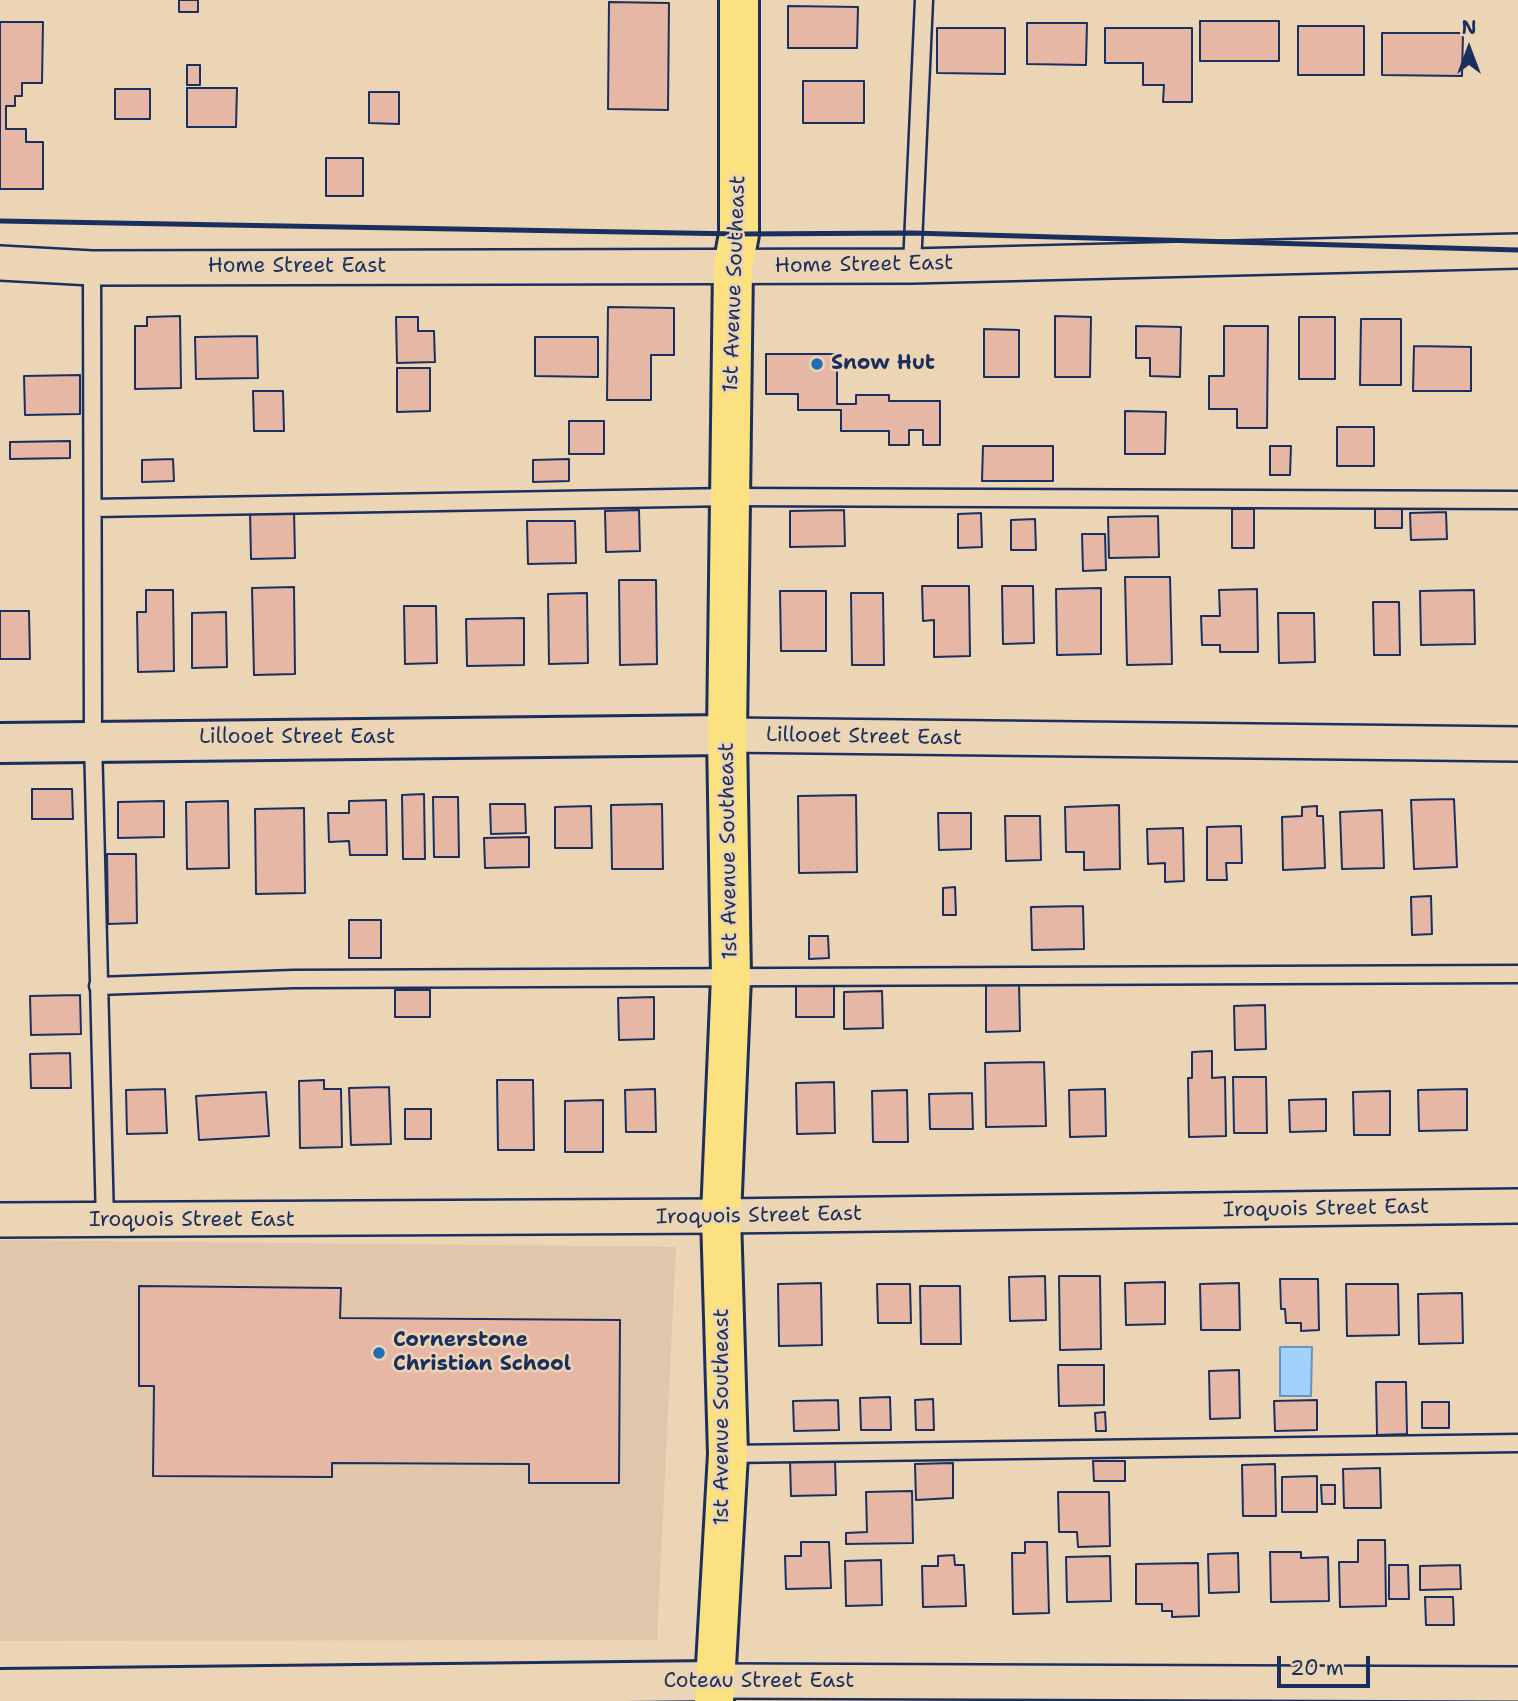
<!DOCTYPE html>
<style>
body{margin:0}
#map{position:relative;width:1518px;height:1701px;overflow:hidden;background:#ebd5b4;font-family:"Shantell Sans",sans-serif}
canvas{display:block}
.north{position:absolute;left:1434px;top:14px;width:70px;height:70px;-webkit-text-stroke:5px #ebd5b4;paint-order:stroke;rotate:0deg;font-size:19px;font-weight:700;line-height:28px;text-align:center;color:#1b2f5e}
.north::after{content:'';display:block;margin:auto;width:24px;height:32px;background:#1b2f5e;clip-path:polygon(50% 0,100% 100%,50% 72%,0 100%)}
.scale{position:absolute;left:1277px;top:1656px;width:93px;height:32px;box-sizing:border-box;border:4px solid #1b2f5e;border-top:0;padding-left:9px;font-size:21px;line-height:24px;white-space:nowrap;color:#1b2f5e;-webkit-text-stroke:5px #ebd5b4;paint-order:stroke}
</style>
<div id="map">
<canvas width="1518" height="1701"></canvas>
<div class="north">N</div>
<div class="scale">20 m</div>
</div>
<script>
const ctx = document.querySelector('canvas').getContext('2d');
ctx.lineJoin = 'round';
function fill(path, color) { ctx.fillStyle = color; ctx.fill(path, 'evenodd'); }
const poly = rows => new Path2D(rows.map(r => 'M' + r).join(''));
function strokePath(path, color, width, dash) { ctx.strokeStyle = color; ctx.lineWidth = width; ctx.lineCap = dash ? 'butt' : 'round'; ctx.setLineDash(dash || []); ctx.stroke(path); }
function label(font, color, halo, rows, align = 'center') {
  ctx.font = font + ' "Shantell Sans",sans-serif'; ctx.lineWidth = 5; ctx.setLineDash([]); ctx.textBaseline = 'middle'; ctx.strokeStyle = halo; ctx.fillStyle = color; for (const [text, x, y, turn = 0] of rows) {
    ctx.save(); ctx.translate(x, y); ctx.rotate((+turn || 0) * Math.PI / 180); ctx.textAlign = isNaN(turn) ? turn : align; if (halo) ctx.strokeText(text, 0, 0); ctx.fillText(text, 0, 0); ctx.restore();
  }
}
fill(poly([
 [0,1240,676,1247,657,1640,0,1641]
]), '#e1c6ac');
const water = poly([
 [1280,1347,1312,1347,1311,1396,1280,1396,1280,1347]
]);
fill(water, '#a0d2fe');
strokePath(water, '#6b91be', 2);
const building = poly([
 [179,0,198,0,198,12,179,12,179,0],
 [609,2,669,3,668,110,608,109,609,2],
 [788,6,858,7,857,48,788,48,788,6],
 [1200,21,1279,21,1279,61,1200,61,1200,21],
 [0,22,43,22,42,83,22,83,22,96,15,96,15,106,6,106,6,129,26,129,26,142,43,142,43,189,0,189,0,22],
 [1027,23,1087,23,1086,65,1027,64,1027,23],
 [1298,26,1364,26,1364,75,1298,75,1298,26],
 [937,28,1005,28,1005,74,937,73,937,28],
 [1105,28,1192,28,1192,102,1163,102,1164,85,1143,85,1143,63,1105,63,1105,28],
 [1382,33,1463,33,1462,76,1382,75,1382,33],
 [187,65,200,65,200,85,187,85,187,65],
 [803,81,864,81,864,123,803,123,803,81],
 [187,88,237,88,236,127,187,127,187,88],
 [115,89,150,89,150,119,115,119,115,89],
 [369,92,399,92,399,124,369,123,369,92],
 [326,158,363,158,363,196,326,196,326,158],
 [608,307,674,308,674,355,651,355,651,400,607,400,608,307],
 [180,316,181,388,135,389,135,326,147,326,147,317,180,316],
 [1055,316,1091,317,1090,377,1055,377,1055,316],
 [396,317,418,317,418,331,434,331,435,362,397,363,396,317],
 [1299,317,1335,317,1335,379,1299,379,1299,317],
 [1361,319,1401,319,1401,385,1360,385,1361,319],
 [1136,326,1181,327,1180,377,1150,376,1150,358,1136,358,1136,326],
 [1224,326,1268,326,1267,428,1237,428,1237,409,1209,409,1209,376,1224,376,1224,326],
 [984,329,1019,330,1019,377,984,377,984,329],
 [257,336,258,378,196,379,195,337,257,336],
 [535,337,598,337,598,377,535,376,535,337],
 [1414,346,1471,347,1471,391,1413,391,1414,346],
 [766,354,837,354,837,404,856,404,856,395,889,395,889,401,940,401,940,445,923,445,923,430,909,430,909,445,889,445,889,431,841,431,841,410,798,410,798,394,766,394,766,354],
 [397,368,430,368,430,411,397,412,397,368],
 [80,375,80,414,25,415,24,376,80,375],
 [253,391,283,391,284,431,254,431,253,391],
 [1125,411,1166,412,1165,454,1125,454,1125,411],
 [569,421,604,421,604,454,569,454,569,421],
 [1337,427,1374,427,1374,466,1337,466,1337,427],
 [70,441,70,458,10,459,10,442,70,441],
 [983,446,1053,446,1053,481,982,481,983,446],
 [1270,446,1291,446,1290,475,1270,475,1270,446],
 [173,459,174,481,142,482,142,460,173,459],
 [569,459,569,481,533,482,533,460,569,459],
 [1402,507,1402,528,1375,528,1375,508,1402,507],
 [294,509,295,558,251,559,250,510,294,509],
 [1232,509,1254,509,1254,548,1232,548,1232,509],
 [639,510,640,551,606,552,605,511,639,510],
 [844,510,845,546,790,547,790,511,844,510],
 [1446,512,1447,539,1411,540,1410,513,1446,512],
 [981,513,982,547,958,548,958,514,981,513],
 [1158,516,1159,557,1109,558,1108,517,1158,516],
 [1035,519,1036,550,1011,550,1011,520,1035,519],
 [527,521,575,521,576,563,528,564,527,521],
 [1082,534,1105,534,1106,570,1083,571,1082,534],
 [1125,577,1170,577,1172,664,1127,665,1125,577],
 [619,580,656,580,657,664,620,665,619,580],
 [922,586,969,586,970,656,934,657,934,620,923,621,922,586],
 [1002,586,1033,586,1034,643,1003,644,1002,586],
 [294,587,295,674,254,675,252,588,294,587],
 [1101,588,1101,654,1057,655,1056,589,1101,588],
 [1257,589,1258,652,1220,652,1220,645,1202,645,1201,616,1220,616,1219,590,1257,589],
 [146,590,173,590,174,671,138,672,137,612,146,612,146,590],
 [1474,590,1475,644,1421,645,1420,591,1474,590],
 [780,591,826,591,826,651,781,651,780,591],
 [587,593,588,663,549,664,548,594,587,593],
 [851,593,883,593,884,665,852,665,851,593],
 [1373,602,1399,602,1400,655,1374,655,1373,602],
 [404,606,436,606,437,663,405,664,404,606],
 [0,611,29,611,30,659,0,659,0,611],
 [226,612,227,667,192,668,192,613,226,612],
 [1278,613,1314,613,1315,662,1279,663,1278,613],
 [524,618,524,665,467,666,466,619,524,618],
 [32,789,72,789,73,819,32,819,32,789],
 [424,794,425,859,403,859,402,795,424,794],
 [856,795,857,872,799,873,798,796,856,795],
 [433,797,458,797,459,857,434,857,433,797],
 [1454,799,1457,867,1414,869,1411,800,1454,799],
 [386,800,387,855,350,855,349,841,329,842,328,813,349,813,349,801,386,800],
 [164,801,164,837,118,838,118,802,164,801],
 [228,801,229,868,187,869,186,802,228,801],
 [490,804,525,804,526,833,491,834,490,804],
 [662,804,663,869,612,869,611,805,662,804],
 [1119,805,1120,869,1084,870,1084,852,1066,852,1065,807,1119,805],
 [591,806,592,848,555,848,555,807,591,806],
 [1317,806,1317,816,1323,816,1325,868,1283,870,1282,817,1302,816,1302,807,1317,806],
 [304,808,305,893,256,894,255,809,304,808],
 [1382,810,1384,868,1342,869,1340,812,1382,810],
 [938,813,971,813,971,849,939,850,938,813],
 [1005,816,1040,816,1041,860,1006,861,1005,816],
 [1241,826,1242,863,1226,863,1227,880,1207,880,1207,827,1241,826],
 [1183,828,1184,881,1165,882,1165,863,1148,864,1147,829,1183,828],
 [529,837,529,867,485,868,484,838,529,837],
 [107,854,136,854,137,923,108,924,107,854],
 [955,887,956,915,943,915,943,888,955,887],
 [1431,896,1432,934,1412,935,1411,897,1431,896],
 [1083,906,1084,949,1032,950,1031,907,1083,906],
 [349,920,381,920,381,958,349,958,349,920],
 [809,936,828,936,829,958,809,959,809,936],
 [1019,981,1020,1031,986,1032,986,982,1019,981],
 [834,985,834,1017,796,1017,796,986,834,985],
 [395,990,430,990,430,1017,395,1017,395,990],
 [882,991,883,1028,844,1029,844,992,882,991],
 [80,995,81,1034,31,1035,30,996,80,995],
 [654,997,654,1039,619,1040,618,998,654,997],
 [1265,1005,1266,1049,1235,1050,1234,1006,1265,1005],
 [1212,1051,1212,1078,1225,1077,1226,1136,1189,1137,1188,1078,1192,1078,1192,1052,1212,1051],
 [70,1053,71,1088,31,1088,30,1054,70,1053],
 [1044,1062,1046,1126,986,1127,985,1063,1044,1062],
 [1233,1077,1266,1077,1267,1133,1234,1133,1233,1077],
 [324,1080,324,1089,341,1089,342,1147,300,1148,299,1081,324,1080],
 [497,1080,533,1080,534,1150,498,1150,497,1080],
 [834,1082,835,1133,797,1134,796,1083,834,1082],
 [389,1087,391,1144,351,1145,349,1088,389,1087],
 [165,1089,167,1133,127,1134,126,1090,165,1089],
 [655,1089,656,1132,626,1132,625,1090,655,1089],
 [1105,1089,1106,1136,1070,1137,1069,1090,1105,1089],
 [1467,1089,1467,1130,1419,1131,1418,1090,1467,1089],
 [907,1090,908,1142,873,1142,872,1091,907,1090],
 [1390,1091,1390,1135,1354,1135,1353,1092,1390,1091],
 [266,1092,269,1136,199,1140,196,1096,266,1092],
 [972,1093,973,1129,930,1129,929,1094,972,1093],
 [1326,1099,1326,1131,1290,1132,1289,1100,1326,1099],
 [603,1100,603,1152,565,1152,565,1101,603,1100],
 [405,1109,431,1109,431,1139,405,1139,405,1109],
 [1045,1276,1046,1320,1010,1321,1009,1277,1045,1276],
 [1059,1276,1100,1276,1101,1349,1060,1350,1059,1276],
 [1280,1279,1318,1279,1319,1330,1301,1331,1301,1323,1286,1323,1285,1309,1281,1309,1280,1279],
 [1165,1282,1165,1324,1126,1325,1125,1283,1165,1282],
 [821,1283,822,1345,779,1346,778,1284,821,1283],
 [1239,1283,1240,1330,1201,1330,1200,1284,1239,1283],
 [877,1284,910,1284,911,1323,878,1323,877,1284],
 [1346,1284,1398,1284,1399,1335,1347,1336,1346,1284],
 [139,1286,341,1288,340,1318,620,1320,619,1483,529,1483,529,1464,332,1463,332,1477,153,1476,154,1386,139,1386,139,1286],
 [920,1286,960,1286,961,1344,921,1344,920,1286],
 [1462,1293,1463,1343,1419,1344,1418,1294,1462,1293],
 [1058,1365,1104,1365,1104,1405,1059,1406,1058,1365],
 [1239,1370,1240,1418,1210,1419,1209,1371,1239,1370],
 [1376,1382,1406,1382,1407,1434,1377,1435,1376,1382],
 [890,1397,891,1430,861,1430,860,1398,890,1397],
 [933,1399,934,1430,916,1430,915,1400,933,1399],
 [838,1400,839,1430,794,1431,793,1401,838,1400],
 [1317,1400,1317,1430,1275,1431,1274,1401,1317,1400],
 [1422,1402,1449,1402,1449,1428,1422,1428,1422,1402],
 [1105,1412,1106,1431,1096,1431,1095,1413,1105,1412],
 [835,1460,836,1495,791,1496,790,1461,835,1460],
 [1093,1461,1125,1461,1125,1481,1094,1481,1093,1461],
 [953,1463,953,1498,916,1500,915,1464,953,1463],
 [1275,1464,1276,1516,1243,1516,1242,1465,1275,1464],
 [1380,1468,1381,1508,1344,1508,1343,1469,1380,1468],
 [1317,1476,1317,1512,1282,1512,1282,1477,1317,1476],
 [1321,1485,1335,1485,1335,1504,1322,1504,1321,1485],
 [912,1491,913,1543,846,1544,846,1533,867,1532,866,1492,912,1491],
 [1058,1492,1109,1492,1110,1546,1078,1547,1077,1532,1059,1532,1058,1492],
 [1358,1540,1385,1540,1386,1606,1340,1607,1339,1562,1358,1562,1358,1540],
 [801,1542,829,1542,831,1588,786,1589,785,1556,801,1556,801,1542],
 [1025,1542,1047,1542,1049,1613,1013,1614,1012,1553,1025,1553,1025,1542],
 [1270,1552,1301,1552,1301,1558,1328,1557,1329,1601,1271,1602,1270,1552],
 [1238,1553,1239,1592,1209,1593,1208,1554,1238,1553],
 [954,1555,955,1565,964,1565,966,1606,923,1607,922,1566,938,1566,938,1556,954,1555],
 [1110,1556,1111,1601,1067,1602,1066,1557,1110,1556],
 [881,1560,882,1605,846,1606,845,1561,881,1560],
 [1198,1563,1199,1616,1172,1617,1172,1611,1162,1611,1162,1604,1136,1604,1136,1564,1198,1563],
 [1389,1565,1408,1565,1409,1599,1389,1599,1389,1565],
 [1460,1565,1461,1589,1420,1590,1420,1566,1460,1565],
 [1425,1597,1453,1597,1454,1625,1426,1625,1425,1597]
]);
fill(building, '#e5b7a4');
strokePath(building, '#1b2f5e', 2);
const service = poly([
 [912,266,924,0],
 [92,268,93,740,105,1222],
 [93,508,730,497,1518,500],
 [98,986,293,979,1518,974],
 [728,1454,1518,1443]
]);
const minor = poly([
 [0,263,92,268,912,266,1518,251],
 [727,735,1518,744],
 [0,1220,721,1216,1518,1206],
 [715,1681,1518,1684]
]);
const tertiary = poly([
 [0,743,727,735],
 [0,1689,715,1681]
]);
const primary = poly([
 [714,1701,728,1454,721,1216,731,977,727,735,733,267,739,234,739,0]
]);
strokePath(service, '#1b2f5e', 21);
strokePath(minor, '#1b2f5e', 38);
strokePath(tertiary, '#1b2f5e', 44);
strokePath(primary, '#1b2f5e', 44);
strokePath(service, '#ebd5b4', 16);
strokePath(minor, '#ebd5b4', 33);
strokePath(tertiary, '#ebd5b4', 38);
strokePath(primary, '#fbe180', 38);
strokePath(poly([
 [0,221,739,234,912,233,1518,250]
]), '#1b2f5e', 5);
for (const [x, y, r, color] of [
 [817,364,7,"#1f6fb2"],
 [379,1353,7,"#1f6fb2"]
]) { const dot = new Path2D(); dot.arc(x, y, r, 0, 2 * Math.PI); ctx.fillStyle = color; ctx.fill(dot); strokePath(dot, '#ebd5b4', 2.5); }
label('21px', '#1b2f5e', '#ebd5b4', [
 ["Home Street East",864,265,-1],
 ["Home Street East",297,267],
 ["1st Avenue Southeast",735,284,-88],
 ["Lillooet Street East",864,737,1],
 ["Lillooet Street East",297,738],
 ["1st Avenue Southeast",729,851,-91],
 ["Iroquois Street East",1326,1209,-1],
 ["Iroquois Street East",759,1216,-1],
 ["Iroquois Street East",192,1221],
 ["1st Avenue Southeast",723,1417,-90],
 ["Coteau Street East",759,1682]
]);
label('bold 21px', '#1b2f5e', '#ebd5b4', [
 ["Snow Hut",831,364],
 ["Cornerstone",393,1341],
 ["Christian School",393,1365]
], 'left');
</script>
